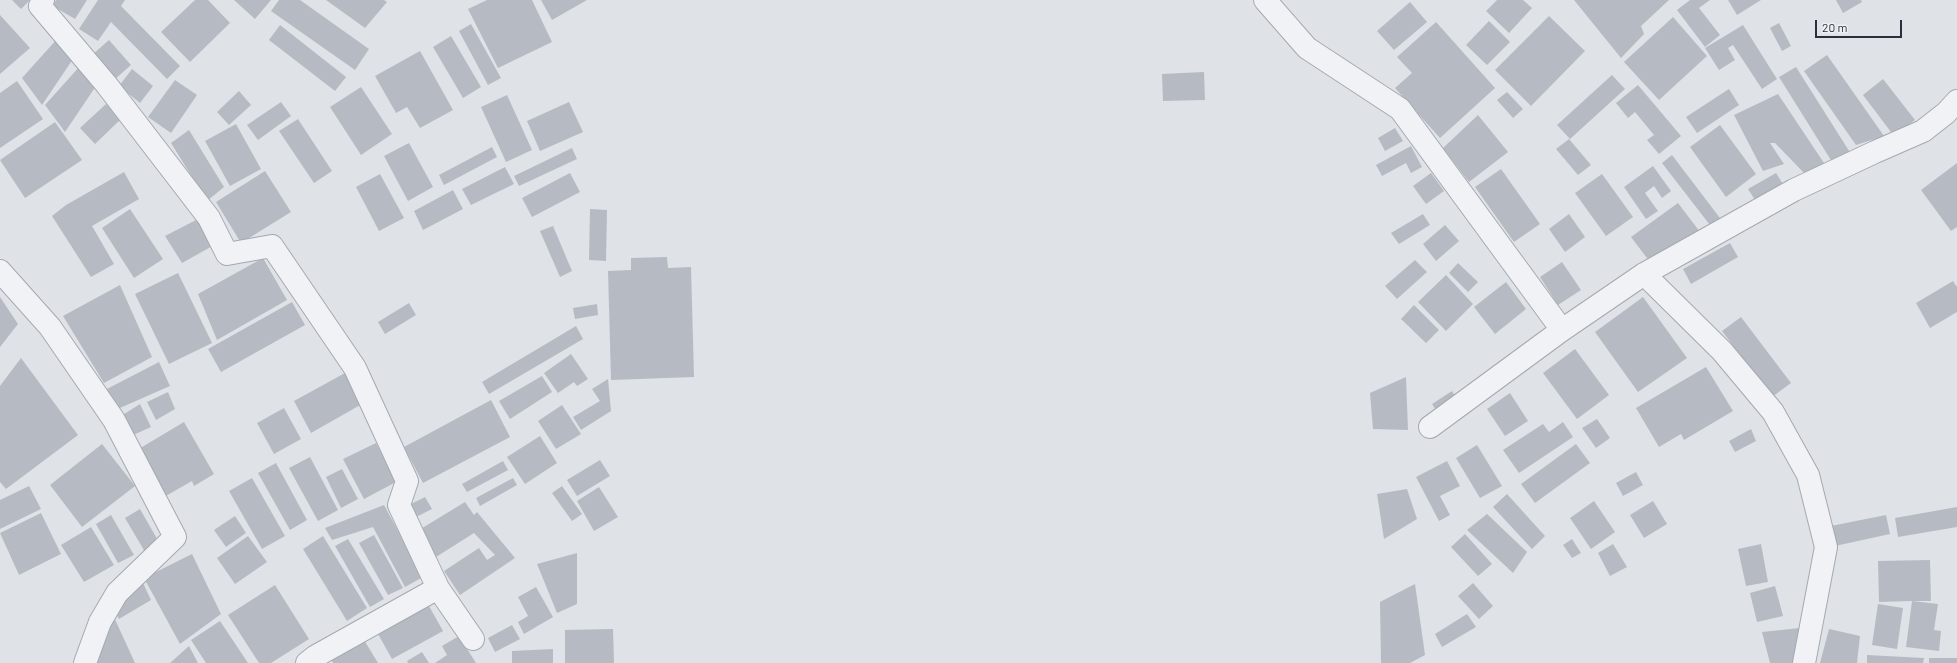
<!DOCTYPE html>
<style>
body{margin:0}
#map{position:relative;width:1957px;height:663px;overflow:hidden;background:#dfe2e7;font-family:Barlow,sans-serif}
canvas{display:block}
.scale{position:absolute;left:1815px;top:20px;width:87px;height:18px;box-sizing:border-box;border:2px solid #29303c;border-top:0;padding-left:5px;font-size:12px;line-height:14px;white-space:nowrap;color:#29303c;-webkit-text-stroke:3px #eef1f4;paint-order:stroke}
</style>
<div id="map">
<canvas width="1957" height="663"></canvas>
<div class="scale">20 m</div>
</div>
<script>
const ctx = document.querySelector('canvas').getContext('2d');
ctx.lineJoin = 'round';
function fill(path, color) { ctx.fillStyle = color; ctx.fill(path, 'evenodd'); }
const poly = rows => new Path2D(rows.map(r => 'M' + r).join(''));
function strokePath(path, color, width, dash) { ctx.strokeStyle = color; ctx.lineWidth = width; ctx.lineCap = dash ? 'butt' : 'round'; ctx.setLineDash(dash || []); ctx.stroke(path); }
fill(poly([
 [12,0,30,0,21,9],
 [56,0,87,0,75,19,53,6],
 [98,0,125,0,121,6,180,66,167,79,111,22,98,41,79,29],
 [195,0,208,0,230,23,190,62,161,32],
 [234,0,271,0,255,19],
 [279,0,300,0,369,49,355,70,271,11],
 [326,0,384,0,387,2,365,28],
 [487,0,532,0,552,42,498,68,468,9],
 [541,0,587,0,552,20],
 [1497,0,1523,0,1532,8,1509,33,1486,11],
 [1574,0,1669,0,1641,26,1644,34,1621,58],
 [1690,0,1710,0,1699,8,1720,35,1705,47,1677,10],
 [1728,0,1761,0,1737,15],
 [1836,0,1861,0,1862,2,1843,13],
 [1410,2,1427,22,1394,50,1377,31],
 [0,15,30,48,0,74],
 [1549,16,1585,51,1531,106,1495,70],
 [1673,17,1707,56,1659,100,1624,62],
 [1489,21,1510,42,1487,65,1466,45],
 [1436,22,1495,88,1440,138,1395,88,1412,73,1397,57],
 [1779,23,1791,46,1782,51,1770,28],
 [471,24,501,78,488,85,459,31],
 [280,25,346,77,335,91,269,40],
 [1743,25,1777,79,1762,89,1733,45,1728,48,1735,60,1719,70,1705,48],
 [451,36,481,87,463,98,433,47],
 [57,39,73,59,42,105,22,78],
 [109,40,131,65,114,80,92,55],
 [420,51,453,110,420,128,407,107,396,113,375,76],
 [1827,55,1884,136,1856,145,1804,71],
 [80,66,96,86,65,132,45,105],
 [1796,67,1851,154,1834,165,1779,77],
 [132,69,153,86,140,103,119,86],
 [1204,72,1205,100,1163,101,1162,74],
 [1612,75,1625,89,1570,139,1557,125],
 [1883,79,1915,120,1894,136,1863,95],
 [175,80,197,95,171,133,148,117],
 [17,81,43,119,0,148,0,93],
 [1638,85,1681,136,1659,154,1647,140,1654,135,1635,112,1628,118,1616,103],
 [361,87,392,134,361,155,330,107],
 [1729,89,1739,105,1697,133,1686,117],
 [239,91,251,105,229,125,217,112],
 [1507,92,1523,109,1513,118,1497,100],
 [1778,94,1826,166,1807,176,1775,143,1770,143,1784,164,1763,171,1734,115],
 [507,95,532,150,506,162,481,107],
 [281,102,291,116,258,140,247,125],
 [569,102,583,132,540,151,527,121],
 [106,104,121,119,95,144,80,128],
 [1478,115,1508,152,1469,182,1443,148],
 [298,119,332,171,314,183,279,131],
 [55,122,82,160,25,198,0,160],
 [236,124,261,169,230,186,205,141],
 [1720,125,1756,174,1726,197,1690,147],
 [1395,128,1403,141,1385,151,1378,138],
 [189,130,224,187,207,201,171,143],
 [1569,139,1591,165,1578,175,1556,149],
 [409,143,433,187,408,201,384,156],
 [1411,146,1422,167,1411,173,1406,163,1382,176,1376,165],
 [492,147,497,157,444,185,439,175],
 [572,148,577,159,519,186,514,176],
 [1672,155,1723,222,1713,229,1662,163],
 [1957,163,1957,227,1951,231,1921,190],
 [1653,166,1671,191,1662,198,1654,186,1645,193,1658,211,1646,219,1624,187],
 [505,167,514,184,471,205,462,189],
 [1501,169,1540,224,1514,242,1475,187],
 [265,171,291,212,241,243,216,202],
 [124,172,139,199,92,226,114,264,91,277,52,216,66,205],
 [570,173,580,192,532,217,522,198],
 [1431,173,1444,191,1426,204,1413,186],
 [1776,173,1788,192,1760,208,1748,189],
 [380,174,404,218,379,231,356,187],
 [1602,174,1633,217,1606,236,1575,193],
 [453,190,463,209,423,230,414,211],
 [1678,203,1700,232,1653,266,1631,237],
 [130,209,163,259,134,278,102,228],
 [590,209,607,210,606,261,589,260],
 [1423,214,1430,225,1399,244,1391,233],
 [1569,214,1585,237,1565,252,1549,229],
 [198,219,216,244,182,263,165,236],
 [1445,225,1459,241,1436,261,1423,244],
 [553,226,572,271,560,277,540,231],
 [1730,243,1738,257,1691,284,1683,269],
 [667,257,668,268,691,267,694,377,611,380,608,271,631,270,631,258],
 [263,258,287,300,217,340,198,294],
 [1415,260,1427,272,1397,299,1385,286],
 [1562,262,1581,290,1558,305,1540,277],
 [1458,263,1478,282,1468,292,1449,273],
 [178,273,212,343,169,364,135,294],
 [1446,275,1473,304,1446,331,1418,302],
 [1953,281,1957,287,1957,312,1930,328,1916,303],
 [1506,282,1526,309,1495,334,1474,307],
 [120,285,152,357,104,383,63,316],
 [0,297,18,324,0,347],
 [1643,297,1687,358,1638,392,1595,332],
 [292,302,305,325,221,372,208,349],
 [409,303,416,315,385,334,378,322],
 [597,304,598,315,575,319,573,308],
 [1414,305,1439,330,1426,343,1401,319],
 [1741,317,1791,383,1772,397,1722,331],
 [576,326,583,339,489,394,482,382],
 [1575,349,1609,395,1577,419,1543,373],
 [571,354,588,379,577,386,574,382,558,393,544,373],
 [21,358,78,435,6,489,0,482,0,386],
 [159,362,170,386,113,411,103,391],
 [1706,367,1733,411,1684,440,1681,434,1659,447,1636,408],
 [345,373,362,404,311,433,294,401],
 [542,376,552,392,510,419,499,401],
 [1406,377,1408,430,1373,429,1370,393],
 [608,379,611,411,581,430,573,417,600,401,592,389],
 [1452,391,1459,403,1440,416,1432,404],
 [168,392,175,409,156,420,147,402],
 [1510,393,1528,421,1505,436,1487,409],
 [491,400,510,437,423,483,404,447],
 [140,404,151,427,131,436,121,416],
 [562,405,581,434,556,449,538,421],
 [284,408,301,439,274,454,257,423],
 [1597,419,1610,438,1596,448,1582,428],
 [184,422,214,474,194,486,192,481,164,497,137,450],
 [1563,422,1573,437,1519,473,1503,450,1543,424,1549,432],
 [1751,429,1756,441,1735,452,1729,441],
 [540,436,557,463,525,484,507,457],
 [376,443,396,482,364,499,343,459],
 [102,444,135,486,82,527,50,485],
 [1576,444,1590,463,1535,503,1521,484],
 [1477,445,1502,486,1480,498,1456,458],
 [310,457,338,510,318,521,289,468],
 [600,460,610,476,577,496,567,480],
 [503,461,508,470,467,492,462,484],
 [1447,461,1460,486,1440,496,1450,515,1439,521,1416,477],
 [276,463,307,520,290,530,258,473],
 [342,469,358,499,341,508,326,477],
 [1636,472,1643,485,1623,496,1616,483],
 [252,478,285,536,262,549,229,491],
 [513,478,517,485,480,506,476,498],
 [29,486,41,509,0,529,0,500],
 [562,486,582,514,572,521,552,493],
 [599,487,618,517,594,531,577,501],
 [1407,489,1417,519,1384,539,1377,494],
 [1507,494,1545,536,1532,549,1493,507],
 [425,497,432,509,410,520,403,508],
 [1594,501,1615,532,1591,549,1570,518],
 [1653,501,1667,524,1644,538,1630,515],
 [465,502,474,515,477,512,515,558,460,595,444,571,479,548,487,560,495,555,474,533,436,557,419,530],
 [384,505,423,577,405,587,373,527,332,540,325,528],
 [1957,507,1957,527,1898,537,1895,518],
 [140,509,160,544,145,552,125,518],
 [41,513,61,554,19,575,0,533],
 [1487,514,1527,552,1513,573,1467,530],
 [111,515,134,555,118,563,96,524],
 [1886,515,1890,534,1835,546,1831,526],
 [235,516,246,533,226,547,214,530],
 [91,527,114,565,84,582,61,545],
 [1465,534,1492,564,1478,576,1451,547],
 [374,535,403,588,388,595,359,543],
 [248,536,267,562,235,584,217,558],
 [323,536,367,608,347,621,303,549],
 [348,539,384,599,370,607,335,546],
 [1572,539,1581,553,1572,558,1563,545],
 [1613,544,1627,567,1610,576,1598,553],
 [1761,544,1768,582,1746,586,1738,549],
 [577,553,577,604,557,613,537,564],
 [192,554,221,614,180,644,144,578],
 [1930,560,1931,601,1912,601,1938,604,1934,630,1941,631,1939,651,1906,647,1912,601,1879,602,1878,561],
 [143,583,151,600,119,619,113,608],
 [1473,583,1493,606,1479,619,1458,596],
 [1415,584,1425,655,1410,663,1381,663,1380,602],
 [275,585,309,639,271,663,259,663,228,615],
 [1775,586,1783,616,1757,622,1750,593],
 [536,587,553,617,524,634,518,622,528,616,518,597],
 [1878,604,1903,608,1897,649,1872,645],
 [429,606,443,631,392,659,378,634],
 [1467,614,1476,627,1442,647,1435,634],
 [113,615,135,663,95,663],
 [220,621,248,663,206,663,191,640],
 [512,625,520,639,495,652,488,638],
 [1800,628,1793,663,1770,663,1762,632],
 [613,629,614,663,565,663,565,630],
 [1829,629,1860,636,1857,663,1820,663],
 [361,635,378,663,333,663,329,655],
 [459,636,476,663,435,663,447,655,442,646],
 [189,646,198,663,170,663],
 [553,649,553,663,512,663,512,651],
 [422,652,429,663,408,663,407,661],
 [1867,655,1924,658,1923,663,1867,663],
 [1929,658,1957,658,1957,663,1929,663]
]), '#b6bbc3');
const street = poly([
 [43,0,40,6,106,84,209,218,227,254,272,246,355,368,407,481,399,505,438,588,473,639],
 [1265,0,1307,48,1400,109,1562,330],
 [0,271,50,327,114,420,175,537,117,593,100,622,85,663],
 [1644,274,1722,351,1773,412,1808,475,1826,547,1804,663],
 [1430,427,1562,330,1644,274,1794,190,1875,152,1923,131,1946,113,1957,101],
 [307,663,316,656,438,588]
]);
strokePath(street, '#a5a9b0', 24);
strokePath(street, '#f1f2f5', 22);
</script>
